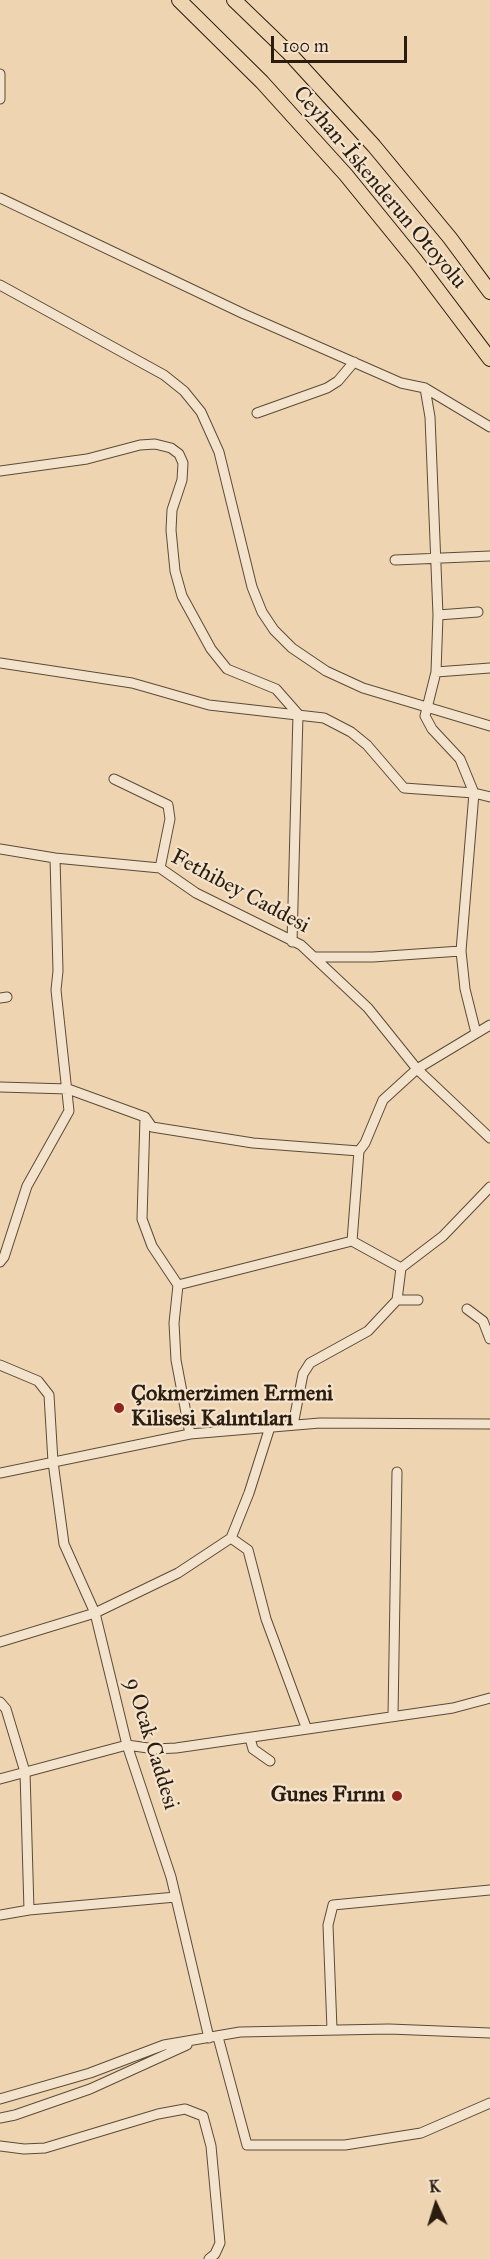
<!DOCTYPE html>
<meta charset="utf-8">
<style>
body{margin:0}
#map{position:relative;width:490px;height:2259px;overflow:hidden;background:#eed4b0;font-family:"IM FELL Great Primer",serif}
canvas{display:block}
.north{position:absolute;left:406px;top:2175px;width:60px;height:60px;-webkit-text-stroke:4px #f4e3cc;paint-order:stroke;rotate:356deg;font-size:16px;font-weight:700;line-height:24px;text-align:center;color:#2a1d0f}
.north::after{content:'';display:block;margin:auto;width:21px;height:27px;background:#2a1d0f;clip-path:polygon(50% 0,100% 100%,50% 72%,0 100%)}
.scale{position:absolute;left:271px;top:36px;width:136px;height:27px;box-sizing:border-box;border:3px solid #2a1d0f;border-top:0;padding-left:8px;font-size:18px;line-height:21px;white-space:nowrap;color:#2a1d0f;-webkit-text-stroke:4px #f4e3cc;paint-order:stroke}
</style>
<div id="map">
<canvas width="490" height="2259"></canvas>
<div class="north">K</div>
<div class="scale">100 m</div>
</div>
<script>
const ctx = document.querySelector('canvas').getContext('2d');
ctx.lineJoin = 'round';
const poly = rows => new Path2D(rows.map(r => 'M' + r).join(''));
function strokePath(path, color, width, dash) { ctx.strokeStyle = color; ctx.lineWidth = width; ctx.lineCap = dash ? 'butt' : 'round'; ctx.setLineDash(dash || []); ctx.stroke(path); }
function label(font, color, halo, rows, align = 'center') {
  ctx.font = font + ' "IM FELL Great Primer",serif'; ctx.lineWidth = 4.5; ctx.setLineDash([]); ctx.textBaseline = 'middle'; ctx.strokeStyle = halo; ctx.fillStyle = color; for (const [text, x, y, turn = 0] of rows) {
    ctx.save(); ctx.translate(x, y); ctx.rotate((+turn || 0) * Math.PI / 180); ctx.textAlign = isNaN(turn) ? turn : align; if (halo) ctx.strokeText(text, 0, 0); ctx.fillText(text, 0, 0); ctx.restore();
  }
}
const minor = poly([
 [0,74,0,99],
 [0,198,244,314,401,383,425,388,490,427],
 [0,285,164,375,184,391,201,412,219,452,252,587,262,612,274,630,292,648,326,671,363,688,490,726],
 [425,388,430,417,438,615,436,672,425,716,432,729,460,759,474,793,461,951,465,989,476,1033],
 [257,413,327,388,338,381,354,362],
 [0,471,87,459,140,445,155,444,171,448,179,454,183,463,182,480,172,510,171,530,175,571,182,596,211,649,227,669,276,689,298,714,292,942],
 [395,560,490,556],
 [438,615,478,612],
 [0,663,132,683,209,705,324,718,351,732,367,745,404,788,474,793,490,797],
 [436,672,490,668],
 [114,779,168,805,170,819,160,868],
 [0,849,55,858,160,868,196,893,301,945,368,1008,417,1069,490,1138],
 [314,957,373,957,461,951],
 [0,998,7,997],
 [0,1087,68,1089,145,1117,152,1127,253,1143,359,1151],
 [145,1118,142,1219,152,1246,178,1285,174,1323,176,1360,190,1434],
 [352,1241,359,1151,365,1143,383,1100,417,1069,490,1025],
 [352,1241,401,1268],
 [0,1262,4,1257,27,1186,69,1111,56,990,58,971,55,858],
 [178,1285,352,1241],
 [397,1300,418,1300],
 [467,1309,483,1321,490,1339],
 [0,1365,38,1381,49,1395,53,1462,64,1544,95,1613,127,1745,171,1877,209,2038],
 [293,1425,303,1374,310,1363,368,1331,397,1300,401,1268,443,1236,490,1187],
 [0,1473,190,1434,320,1423,490,1424],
 [231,1538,249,1493,270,1427],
 [0,1642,95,1613,178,1573,231,1538,248,1550,266,1619,306,1727],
 [0,1702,6,1709,25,1772,29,1910],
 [393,1716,397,1472],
 [250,1738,253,1749,270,1761],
 [0,1779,127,1745,155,1749,176,1748,453,1708,490,1698],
 [0,1915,29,1910,176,1897],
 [332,2029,328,1925,333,1905,490,1890],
 [218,2037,247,2145,345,2145,421,2133,490,2103],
 [0,2099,90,2073,164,2045,240,2032,389,2029,490,2033],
 [0,2118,15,2115,90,2089,187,2045],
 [0,2146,24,2149,45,2148,158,2114,185,2109,203,2116,211,2146,220,2243,215,2254,209,2259]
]);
const highway = poly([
 [179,0,262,82,346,175,416,261,490,359],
 [234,0,290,54,374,146,450,238,490,292]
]);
strokePath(minor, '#5b4b37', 11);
strokePath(highway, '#2a1d0f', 16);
strokePath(minor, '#f4e3cc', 9);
strokePath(highway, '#eed4b0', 14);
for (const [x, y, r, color] of [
 [119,1408,6,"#8f2418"],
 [397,1796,6,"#8f2418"]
]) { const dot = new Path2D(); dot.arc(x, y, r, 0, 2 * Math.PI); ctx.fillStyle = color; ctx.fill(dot); strokePath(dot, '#f4e3cc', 2); }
label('22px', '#2a1d0f', '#f4e3cc', [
 ["Ceyhan-İskenderun Otoyolu",379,188,50],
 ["Fethibey Caddesi",240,892,28],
 ["9 Ocak Caddesi",151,1744,73]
]);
label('bold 22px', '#2a1d0f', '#f4e3cc', [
 ["Çokmerzimen Ermeni",131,1395],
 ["Kilisesi Kalıntıları",131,1420],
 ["Gunes Fırını",385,1796,"right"]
], 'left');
</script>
